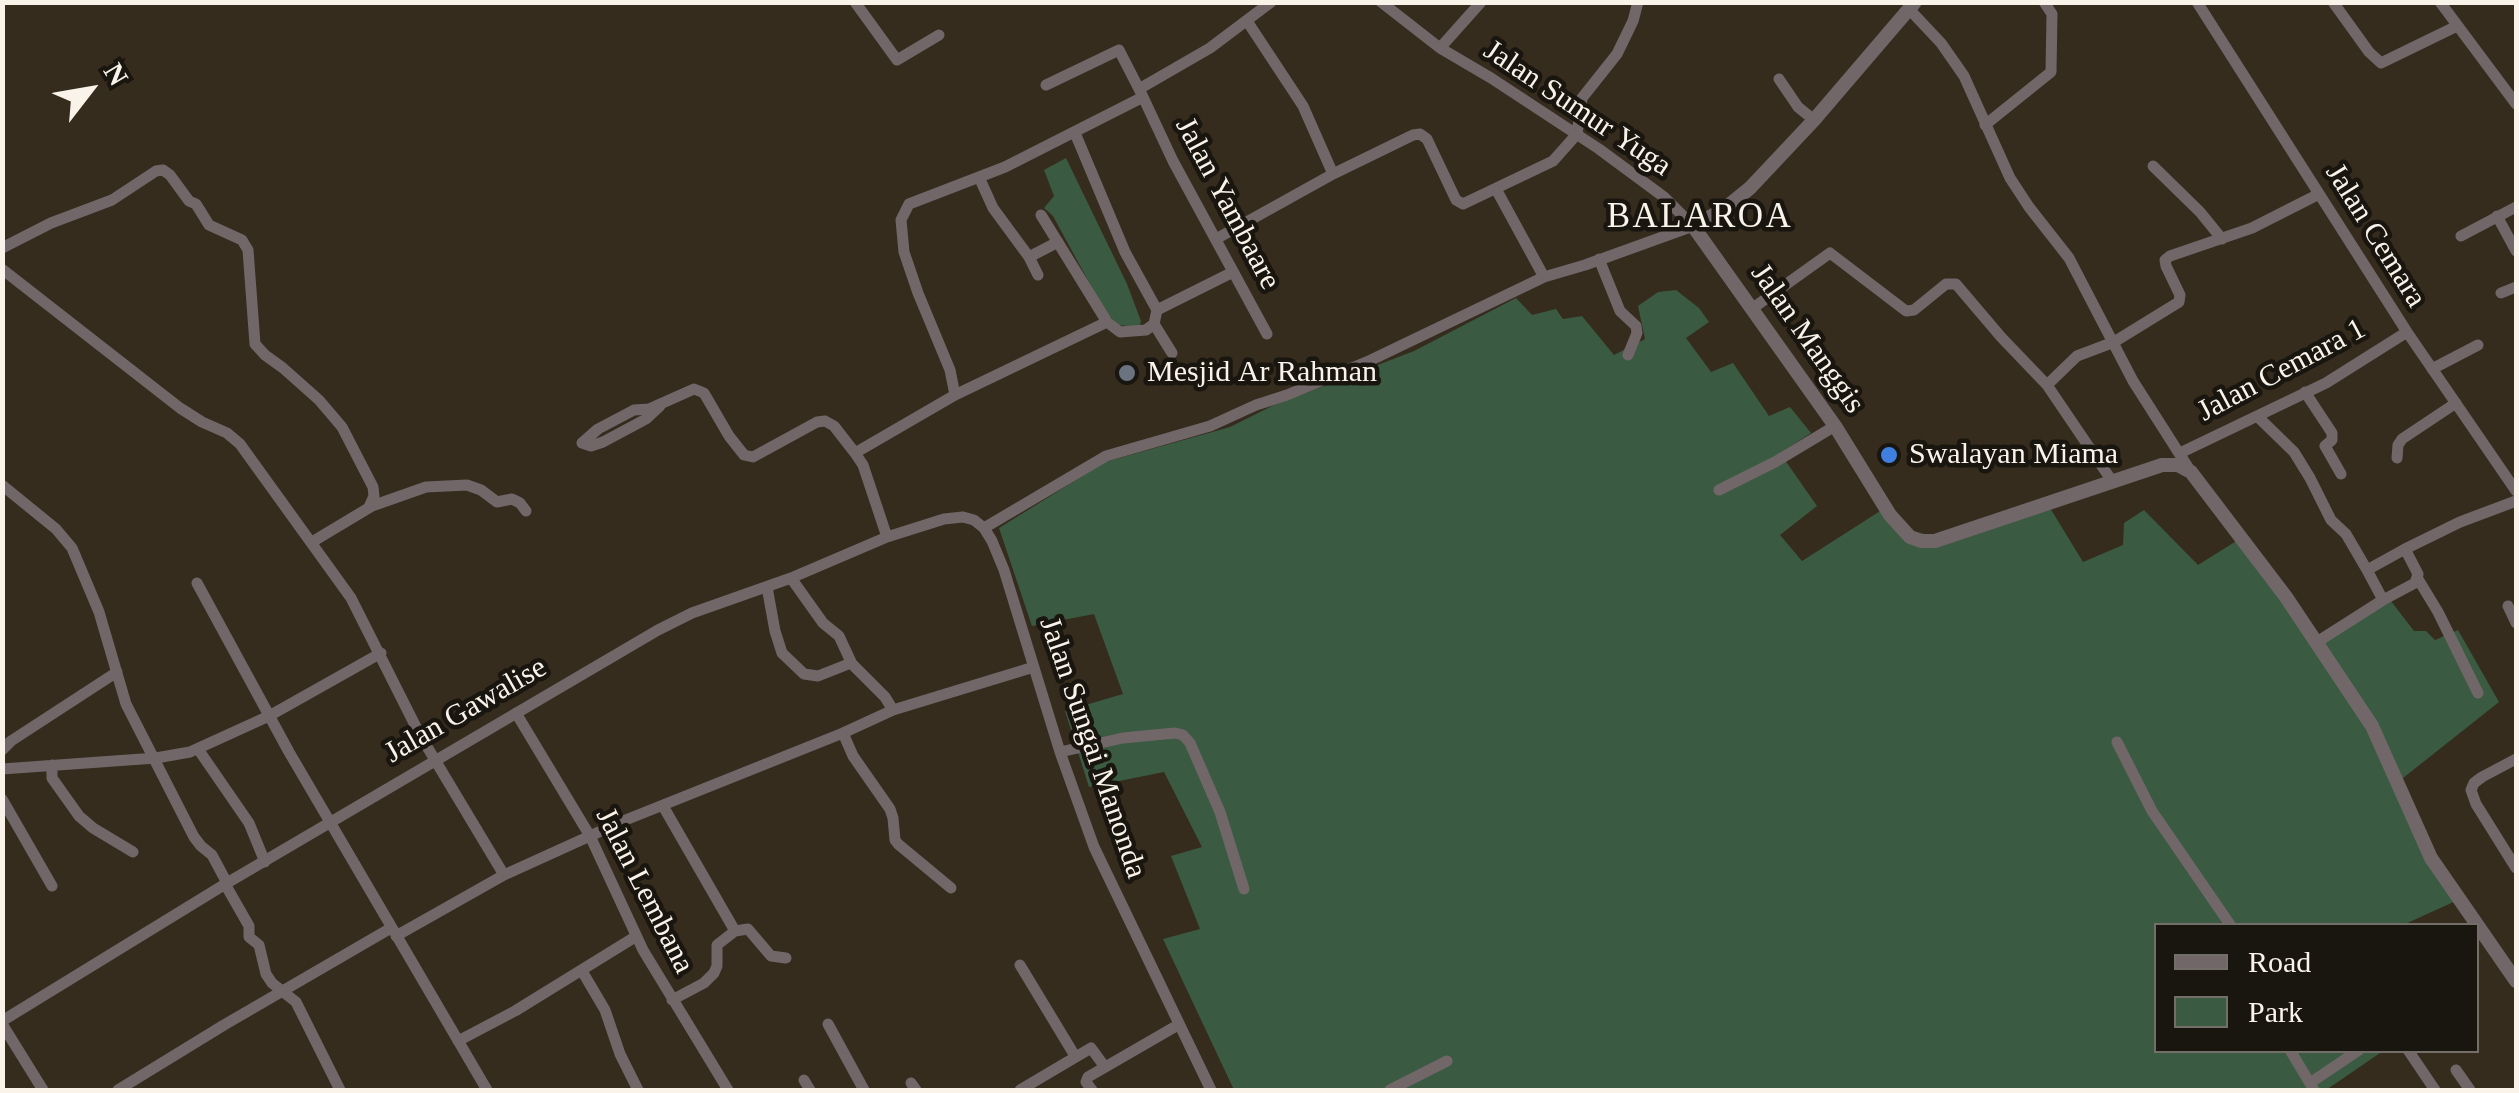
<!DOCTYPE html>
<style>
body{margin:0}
#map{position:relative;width:2519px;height:1093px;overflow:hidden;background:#352c1e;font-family:Georgia,serif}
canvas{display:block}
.frame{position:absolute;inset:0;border:5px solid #f9f3ea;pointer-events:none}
.legend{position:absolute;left:2154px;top:923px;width:325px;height:130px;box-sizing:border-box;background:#19150f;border:2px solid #736e67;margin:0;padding:12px 18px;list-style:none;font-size:30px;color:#f9f3ea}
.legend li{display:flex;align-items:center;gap:20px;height:50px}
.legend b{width:50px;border:2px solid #736e67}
.north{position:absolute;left:40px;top:40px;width:100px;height:100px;-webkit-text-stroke:8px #19150f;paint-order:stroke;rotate:59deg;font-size:28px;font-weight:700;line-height:40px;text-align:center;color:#f9f3ea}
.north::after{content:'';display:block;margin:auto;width:35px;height:45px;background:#f9f3ea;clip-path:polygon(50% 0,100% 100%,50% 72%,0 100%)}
</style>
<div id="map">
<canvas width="2519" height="1093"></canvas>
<div class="frame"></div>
<ul class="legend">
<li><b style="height:12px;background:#716769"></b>Road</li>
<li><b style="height:28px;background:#3b5a42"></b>Park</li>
</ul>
<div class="north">N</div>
</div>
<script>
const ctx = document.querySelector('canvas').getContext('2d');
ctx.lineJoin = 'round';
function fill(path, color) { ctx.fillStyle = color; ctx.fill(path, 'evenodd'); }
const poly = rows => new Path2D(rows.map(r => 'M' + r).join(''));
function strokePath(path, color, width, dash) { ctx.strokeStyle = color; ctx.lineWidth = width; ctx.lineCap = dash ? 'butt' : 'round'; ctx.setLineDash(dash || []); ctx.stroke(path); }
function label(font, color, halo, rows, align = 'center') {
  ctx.font = font + ' Georgia,serif'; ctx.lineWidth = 9; ctx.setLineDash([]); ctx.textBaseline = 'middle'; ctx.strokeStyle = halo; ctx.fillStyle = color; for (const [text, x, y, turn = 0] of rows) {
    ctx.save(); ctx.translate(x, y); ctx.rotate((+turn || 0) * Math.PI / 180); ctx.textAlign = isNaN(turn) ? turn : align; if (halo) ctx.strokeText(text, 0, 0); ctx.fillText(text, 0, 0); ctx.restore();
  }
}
fill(poly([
 [1066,158,1127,284,1141,321,1139,327,1117,325,1103,308,1053,216,1044,208,1054,196,1044,170],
 [1676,290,1699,308,1709,322,1686,338,1711,372,1733,363,1769,416,1790,407,1811,433,1780,453,1817,506,1780,535,1802,561,1888,506,1913,531,1952,541,2047,503,2083,562,2123,545,2124,523,2144,510,2198,565,2238,540,2317,640,2384,592,2414,631,2426,631,2435,640,2458,630,2499,702,2403,778,2405,803,2460,899,2403,925,2156,926,2156,1050,2383,1051,2326,1090,1234,1090,1163,939,1200,929,1171,856,1202,847,1164,772,1089,787,1065,711,1123,694,1094,614,1032,626,999,528,1105,462,1230,427,1274,405,1414,351,1516,298,1532,315,1556,309,1563,319,1582,316,1614,355,1645,339,1638,306,1658,292]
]), '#3b5a42');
strokePath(poly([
 [855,2,897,60,939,35],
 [2197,2,2407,332,2516,491],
 [2333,2,2369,52,2381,63,2457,26],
 [2440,2,2516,104],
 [1909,9,1941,43,1964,76,2010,178,2029,207,2069,258,2133,381,2191,472],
 [1440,48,1481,2],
 [1779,79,1798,107,1814,120],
 [1046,85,1119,50,1139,89],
 [1143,97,1173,161,1267,334],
 [1143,97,1139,89,1210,48,1271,2],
 [1985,125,2051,72,2052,14,2044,2],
 [1075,133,1125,252,1157,310,1154,324],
 [2153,166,2200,212,2222,239],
 [1333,174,1413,135,1420,134,1427,139,1456,200,1463,204,1553,161,1577,134,1582,98,1617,54,1633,21,1638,2],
 [979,177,993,208,1029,257,1038,275],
 [1496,189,1544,277],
 [1041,215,1107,322],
 [2497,216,2516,251],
 [2461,236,2516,207],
 [1216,239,1333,174,1303,106,1247,21],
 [2,248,51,223,112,200,156,171,163,170,170,175,189,201,196,204,209,225,242,240,248,250,255,344,265,355,283,368,319,400,342,427,373,487,374,496,369,507],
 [1029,257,1058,242],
 [1599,259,1620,311,1636,326,1637,333,1628,355],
 [2,269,180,408,202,422,227,433,240,444,351,598,420,735,504,875,623,821,843,733,893,710,1034,667],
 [2501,293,2516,287],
 [1753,308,1830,253,1906,311,1914,310,1946,284,1956,284,2001,337,2047,385,2112,481],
 [1157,310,1233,272],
 [1154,324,1172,353],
 [2432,369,2478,345],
 [2047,385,2077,356,2114,342,2179,302,2180,295,2166,266,2165,260,2170,256,2252,228,2319,194],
 [2305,392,2332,433,2332,440,2325,446,2341,474],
 [955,395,950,370,918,293,904,252,901,220,909,204,1005,167,1143,97],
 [2257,416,2294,452,2310,478,2331,520,2346,534,2367,570,2405,549],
 [582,443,598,429,634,410,649,409,694,389,704,393,729,436,744,455,753,457,817,422,825,421,834,426,855,453],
 [582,443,591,446,603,442,646,419,660,406],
 [2180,453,2326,383,2407,332],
 [2397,458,2398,445,2402,439,2456,403],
 [2,485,56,529,72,548,99,612,126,704,194,837,201,846,212,855,227,883],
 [1719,490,1775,462,1835,426],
 [984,528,1106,456,1210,426,1256,405,1287,395,1371,360,1544,277,1585,265,1693,226,1664,197,1599,149,1491,78,1440,48,1381,2],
 [887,537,863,465,855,453,955,395,1107,322,1120,332,1146,330,1154,324],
 [312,542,372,506,426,487,467,485,481,490,497,502,512,499,520,503,526,511],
 [2367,570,2383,600],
 [791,578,823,623,839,636,852,664,885,697,893,710],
 [2418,579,2438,612,2478,693],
 [197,583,289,752,487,1090],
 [767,587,775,631,782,653,804,674,818,676,851,663],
 [2508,606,2516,623],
 [2317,642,2383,600,2415,583,2418,574,2405,549,2460,522,2516,501],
 [516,713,590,836,643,950,728,1090],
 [843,733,853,756,890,809,893,818,895,840,898,844,951,888],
 [2117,742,2152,811,2231,926],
 [198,749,249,823,265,862],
 [2,750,11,741,117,672],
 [1060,752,1123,738,1175,733,1183,735,1190,743,1220,812,1244,889],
 [2516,759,2482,777,2474,783,2471,790,2476,804,2516,868],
 [52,765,52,778,79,816,93,828,133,852],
 [2,769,156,758,190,752,269,716,381,653],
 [2,799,52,886],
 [663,806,735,931,717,945,717,966,714,973,704,983,672,1000],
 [225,884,249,926,249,937,259,945,266,974,272,983,296,1002,340,1090],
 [735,931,748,929,771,956,786,958],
 [396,936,504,875],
 [1020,965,1075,1056],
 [582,971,605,1010,620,1054,638,1090],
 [2,1021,227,883,658,630,692,613,791,578,887,537,944,519,963,517,974,520,984,528,992,541,1004,570,1060,752,1094,847,1211,1090],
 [2,1024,43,1090],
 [828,1024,864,1090],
 [458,1041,515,1011,635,937],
 [2290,1050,2314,1090],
 [2408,1050,2435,1090],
 [2456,1070,2470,1090],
 [804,1080,810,1090],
 [911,1083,916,1090],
 [2310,1083,2359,1050],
 [118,1090,224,1025,391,928],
 [1020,1090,1091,1048,1105,1067],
 [1092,1090,1086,1082,1088,1077,1178,1025],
 [1390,1090,1447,1061]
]), '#716769', 11);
strokePath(poly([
 [1915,2,1814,120,1750,188,1723,210,1693,226,1835,426,1890,515,1910,537,1921,541,1935,541,2162,465,2178,465,2191,472,2286,597,2372,726,2431,858,2516,981]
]), '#716769', 14);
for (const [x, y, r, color] of [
 [1127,373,10,"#6b7280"],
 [1889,455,10,"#3f7fe0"]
]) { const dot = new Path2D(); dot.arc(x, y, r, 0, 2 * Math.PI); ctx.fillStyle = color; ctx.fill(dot); strokePath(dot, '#19150f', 4); }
label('30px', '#f9f3ea', '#19150f', [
 ["Jalan Sumur Yuga",1577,109,34],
 ["Jalan Yambaare",1227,204,62],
 ["Jalan Cemara",2375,236,58],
 ["Jalan Manggis",1807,339,55],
 ["Jalan Cemara 1",2282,371,-28],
 ["Jalan Gawalise",466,711,-30],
 ["Jalan Sungai Manonda",1092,748,71],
 ["Jalan Lembana",644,891,63]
]);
label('30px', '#f9f3ea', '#19150f', [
 ["Mesjid Ar Rahman",1147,373],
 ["Swalayan Miama",1909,455]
], 'left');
ctx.letterSpacing = '2.5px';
label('35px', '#f9f3ea', '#19150f', [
 ["BALAROA",1700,218]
]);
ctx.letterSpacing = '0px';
</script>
